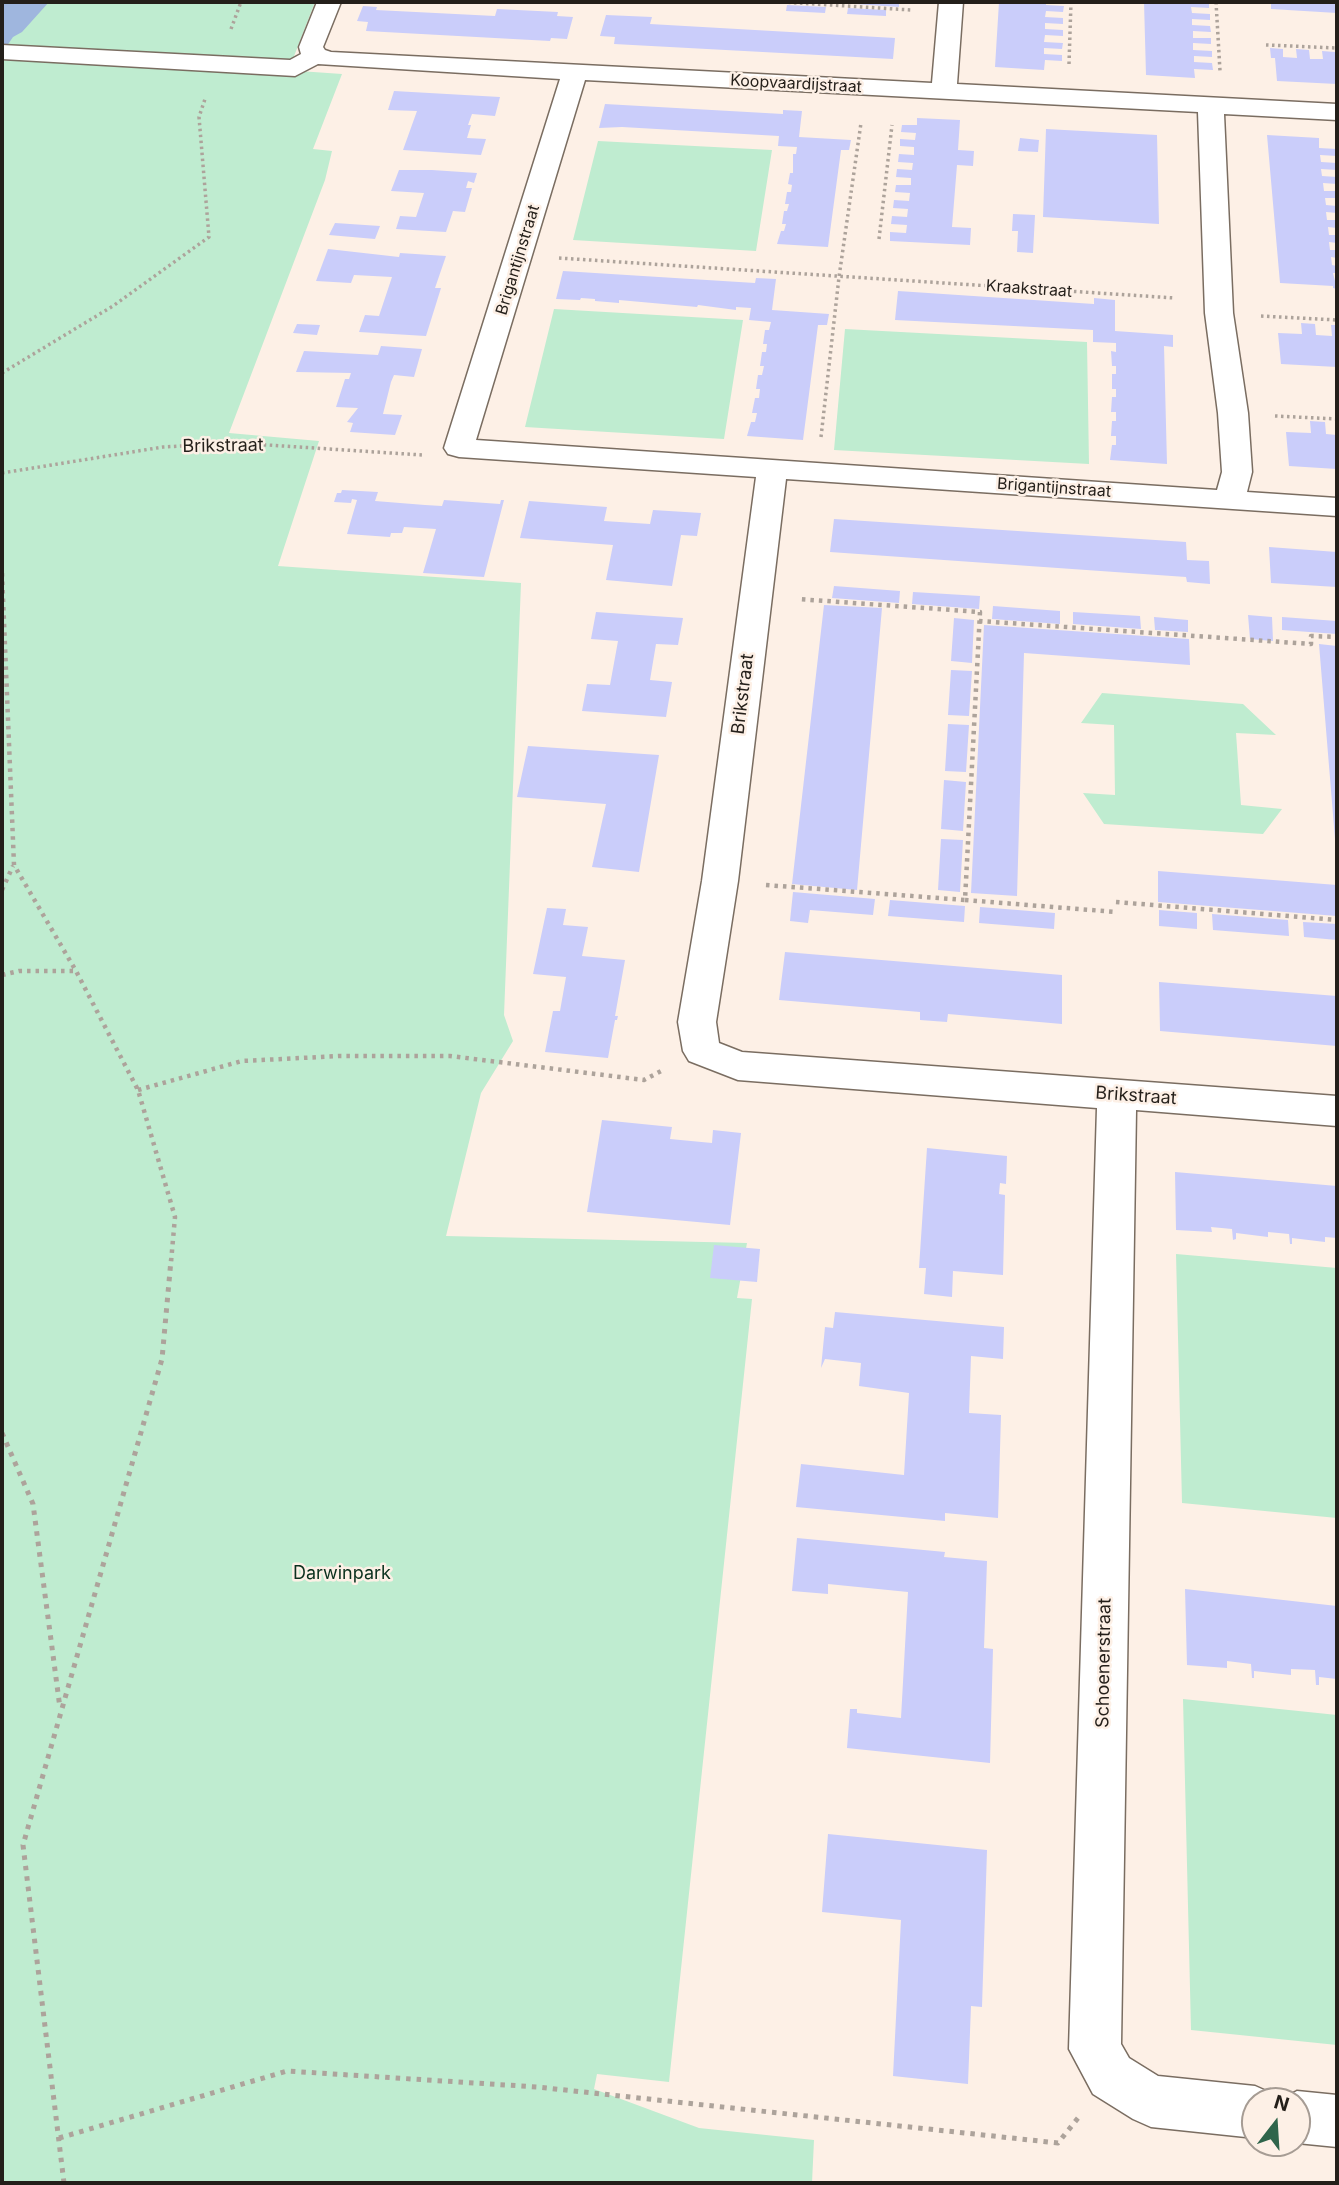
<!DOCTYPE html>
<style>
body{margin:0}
#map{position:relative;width:1339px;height:2185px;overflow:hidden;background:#fdf0e6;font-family:Inter,sans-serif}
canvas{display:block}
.frame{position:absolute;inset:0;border:4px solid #241f1a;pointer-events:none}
.north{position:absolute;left:1241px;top:2087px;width:70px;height:70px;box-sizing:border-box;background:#fdf0e6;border:2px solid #a69c94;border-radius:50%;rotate:17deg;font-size:19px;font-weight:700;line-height:28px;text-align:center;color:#241f1a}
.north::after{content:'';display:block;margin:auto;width:24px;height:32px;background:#2f654b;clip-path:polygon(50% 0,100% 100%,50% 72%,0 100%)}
</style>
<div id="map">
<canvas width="1339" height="2185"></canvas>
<div class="frame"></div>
<div class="north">N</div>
</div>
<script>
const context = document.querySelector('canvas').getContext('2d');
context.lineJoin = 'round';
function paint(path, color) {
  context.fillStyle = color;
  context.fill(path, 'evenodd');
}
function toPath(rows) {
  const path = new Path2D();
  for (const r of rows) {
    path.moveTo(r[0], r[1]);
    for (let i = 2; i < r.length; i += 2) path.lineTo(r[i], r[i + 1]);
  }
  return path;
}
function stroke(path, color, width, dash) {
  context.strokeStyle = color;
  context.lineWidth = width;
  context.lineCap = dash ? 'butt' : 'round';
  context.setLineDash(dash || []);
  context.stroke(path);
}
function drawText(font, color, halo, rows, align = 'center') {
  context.font = font + ' Inter,sans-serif';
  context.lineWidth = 5;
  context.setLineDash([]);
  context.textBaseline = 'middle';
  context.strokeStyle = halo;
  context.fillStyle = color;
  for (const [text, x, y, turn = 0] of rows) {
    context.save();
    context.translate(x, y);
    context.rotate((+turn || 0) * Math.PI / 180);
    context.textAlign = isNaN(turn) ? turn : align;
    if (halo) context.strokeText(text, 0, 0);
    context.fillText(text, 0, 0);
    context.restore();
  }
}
paint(toPath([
 [2,2,315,2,291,64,299,71,342,74,313,149,332,151,325,180,229,433,319,441,278,566,521,583,504,1015,513,1041,481,1093,446,1236,747,1243,737,1298,752,1299,669,2082,597,2074,594,2089,699,2128,814,2140,812,2183,2,2183],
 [598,141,772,150,756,251,573,240],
 [554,309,743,320,724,439,525,427],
 [845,329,1087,342,1089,464,834,450],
 [1102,693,1243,704,1276,735,1236,733,1241,805,1282,809,1263,834,1104,824,1083,793,1115,795,1114,725,1081,723],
 [1176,1254,1337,1268,1337,1518,1182,1503],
 [1183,1699,1337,1715,1337,2045,1191,2030]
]), '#bfecd0');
paint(toPath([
 [2,2,49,2,22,32,13,37,2,53]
]), '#9fb6de');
paint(toPath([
 [855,2,899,2,899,7,855,4],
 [999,2,1046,2,1046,5,1064,6,1063,12,1046,11,1045,17,1063,18,1063,24,1045,23,1045,29,1063,30,1063,36,1045,35,1044,42,1063,43,1062,49,1044,48,1044,54,1062,55,1062,61,1045,60,1044,70,995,67],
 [1144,2,1209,2,1209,8,1191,7,1192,13,1210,14,1210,20,1192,19,1192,25,1210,26,1211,32,1193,31,1193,38,1211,38,1211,44,1193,43,1193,50,1212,51,1212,57,1194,56,1194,62,1212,63,1213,70,1194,69,1195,78,1146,75],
 [1271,2,1337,2,1337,13,1271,9],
 [787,5,807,6,826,7,825,13,806,12,786,11],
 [363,6,377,7,376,10,495,16,497,9,558,12,557,16,573,17,567,39,551,38,550,41,366,31,368,22,357,21],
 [848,8,886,10,886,16,847,14],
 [606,15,652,17,650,24,895,38,893,59,614,44,615,37,600,36],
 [1270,48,1283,49,1283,57,1297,58,1296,49,1309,50,1310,59,1323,59,1322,51,1335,52,1337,84,1277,81,1275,58,1271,58],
 [394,91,500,97,495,116,472,114,468,125,471,125,467,138,486,139,481,155,403,150,417,111,388,110],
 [605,104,783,114,783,110,802,111,799,137,851,140,849,150,841,150,828,247,777,244,781,231,784,231,786,224,782,224,784,211,787,211,789,204,785,204,787,192,791,192,792,185,788,184,790,173,793,173,793,154,796,154,797,147,778,146,779,136,622,127,599,128],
 [917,118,960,120,958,150,974,151,973,166,957,165,952,227,971,228,970,245,890,241,890,232,906,233,907,225,891,224,892,216,907,217,908,209,893,208,894,200,909,201,910,193,895,192,896,185,911,185,911,178,896,177,897,169,912,170,913,163,898,162,899,154,914,155,914,147,900,146,900,139,915,140,916,133,901,132,902,125,917,125],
 [1046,129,1157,135,1159,224,1043,217],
 [1267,135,1319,138,1319,148,1337,149,1337,156,1320,155,1321,162,1337,163,1337,170,1321,169,1322,176,1337,177,1337,184,1323,183,1324,191,1337,191,1337,198,1325,198,1326,205,1337,206,1337,213,1326,212,1327,220,1337,220,1337,228,1328,227,1329,235,1337,235,1337,243,1329,242,1330,250,1337,250,1337,258,1331,257,1332,265,1337,266,1337,273,1333,273,1337,289,1333,288,1333,286,1280,283],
 [1020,138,1039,140,1038,152,1018,151],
 [399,170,432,170,477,173,474,183,468,181,466,188,472,188,465,212,453,211,446,232,396,229,400,216,416,217,424,193,391,191],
 [1013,214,1035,215,1033,253,1017,252,1018,231,1012,231],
 [335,223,380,226,375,239,329,235],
 [328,249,399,257,400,253,446,256,435,288,441,288,426,336,359,332,365,315,379,316,392,277,354,275,351,283,316,281],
 [563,271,755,283,756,278,776,279,772,310,829,314,827,325,818,325,803,440,747,436,751,422,755,422,757,413,752,413,755,398,759,398,760,389,756,389,758,375,762,375,764,366,760,366,762,352,766,352,767,344,763,344,765,330,769,330,771,322,749,320,751,308,736,307,736,310,698,305,697,307,619,300,619,303,595,301,595,299,581,298,580,300,556,299],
 [898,291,1094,304,1094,298,1115,300,1115,331,1173,335,1173,347,1164,346,1167,464,1110,460,1112,445,1116,445,1116,436,1111,436,1112,421,1116,421,1116,412,1111,412,1112,397,1116,397,1116,389,1112,389,1112,374,1116,374,1116,366,1112,366,1111,351,1116,352,1116,343,1093,342,1093,330,895,320],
 [1301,323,1315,324,1316,335,1332,336,1331,325,1337,325,1337,367,1281,364,1278,333,1302,334],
 [297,324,320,325,317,335,293,333],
 [381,346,422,349,414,377,394,375,391,382,383,414,402,415,395,435,350,432,353,423,347,422,358,408,336,407,345,379,349,379,351,373,296,372,304,351,378,355],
 [1310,421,1325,422,1326,434,1337,435,1337,469,1289,466,1286,432,1311,433],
 [342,490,378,492,375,501,425,505,442,506,444,500,500,504,501,500,504,500,484,577,423,573,436,529,404,527,402,533,391,533,390,537,347,534,357,500,352,499,351,503,334,502,337,493,341,493],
 [529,501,607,507,604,521,650,524,653,510,701,513,697,536,681,535,672,586,606,580,613,545,520,538],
 [834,519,1186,542,1187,560,1209,561,1210,584,1187,582,1186,577,830,552],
 [1269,547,1337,552,1337,587,1271,583],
 [834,586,900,591,899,603,832,598],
 [913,592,980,596,979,609,912,604],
 [824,605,882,608,857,890,792,884],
 [993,606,1060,611,1060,624,992,619],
 [596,612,683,618,678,645,656,644,650,680,672,682,666,717,582,711,587,684,610,685,618,641,591,639],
 [1073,612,1140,616,1141,629,1073,624],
 [1248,615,1272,617,1273,641,1250,639],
 [1154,617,1188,620,1188,632,1155,630],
 [1282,617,1337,621,1337,634,1282,630],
 [954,618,974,620,972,663,951,661],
 [984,625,1189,639,1190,665,1024,653,1017,896,971,893],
 [1319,644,1337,646,1337,839,1335,839],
 [951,670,972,671,969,716,948,715],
 [948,724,969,725,966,772,945,771],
 [528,746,659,755,639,872,592,867,606,804,517,797],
 [944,780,966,782,963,831,941,829],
 [941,839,963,840,960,892,938,890],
 [1158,871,1337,885,1337,916,1158,902],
 [793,892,875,899,873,915,810,910,808,923,790,921],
 [890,900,965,906,964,922,888,916],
 [980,907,1055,913,1054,929,979,923],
 [547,908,566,909,563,925,588,927,582,956,625,960,615,1016,618,1016,617,1020,615,1020,608,1058,545,1052,553,1011,560,1011,566,977,533,974],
 [1159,910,1197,913,1197,929,1159,926],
 [1212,914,1288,920,1289,936,1213,930],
 [1303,922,1337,924,1337,940,1304,937],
 [785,952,1062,975,1062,1024,948,1014,947,1022,920,1020,920,1012,779,1000],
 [1159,982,1337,996,1337,1046,1160,1031],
 [602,1120,672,1127,670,1139,712,1143,713,1130,741,1133,730,1225,587,1212],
 [927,1148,1007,1156,1006,1184,1000,1183,999,1194,1005,1195,1003,1275,953,1271,952,1297,924,1294,926,1268,919,1268],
 [1175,1172,1337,1186,1337,1238,1325,1237,1325,1242,1292,1238,1292,1244,1290,1244,1289,1234,1268,1232,1268,1237,1236,1233,1236,1239,1233,1240,1232,1229,1211,1227,1212,1232,1176,1230],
 [714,1245,760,1249,757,1282,710,1278],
 [835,1312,1004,1327,1003,1359,971,1356,969,1413,1001,1415,998,1518,945,1513,945,1521,796,1507,801,1464,904,1475,909,1393,859,1386,861,1363,825,1359,821,1368,825,1327,833,1328],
 [797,1538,945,1552,944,1557,987,1561,984,1648,993,1649,990,1763,847,1748,850,1709,857,1709,857,1713,901,1718,908,1592,828,1584,828,1594,792,1591],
 [1185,1589,1337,1606,1337,1679,1319,1677,1319,1685,1316,1685,1315,1670,1291,1669,1291,1675,1254,1671,1254,1678,1252,1678,1251,1664,1227,1661,1227,1668,1187,1665],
 [828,1834,987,1850,982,2007,971,2006,968,2084,893,2076,901,1920,822,1912]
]), '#cacdfa');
const street = toPath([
 [317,2,341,2,323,47,325,50,331,52,932,83,939,2,963,2,957,84,1337,104,1337,120,1224,114,1233,313,1248,413,1252,472,1247,492,1337,498,1337,516,786,479,738,881,716,1022,719,1043,742,1052,1337,1096,1337,1126,1136,1110,1121,2044,1129,2058,1158,2076,1255,2086,1273,2094,1276,2101,1255,2101,1255,2138,1151,2127,1133,2119,1093,2094,1069,2049,1097,1108,738,1080,689,1061,683,1051,678,1022,702,881,756,477,459,457,448,454,444,448,560,79,318,64,295,76,2,59,2,45,290,60,301,54,299,47,317,2],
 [585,80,1198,112,1205,313,1218,413,1222,472,1217,490,476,440,585,80],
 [1297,2091,1337,2095,1337,2147,1297,2143,1297,2101,1278,2101,1297,2091]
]);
stroke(street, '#7a6d61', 3);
stroke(toPath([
 [782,2,911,10],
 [1216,2,1220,71],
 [231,29,241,2],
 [1266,45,1337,48],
 [1069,64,1071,2],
 [879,239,892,125],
 [559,258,1175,298],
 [1261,316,1337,320],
 [2,373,113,306,209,237,199,117,205,99],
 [1275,416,1337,419],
 [821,437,839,277,861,123],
 [2,473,163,447,237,443,422,455]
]), '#ada39b', 3.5, [2.5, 3.5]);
stroke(toPath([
 [2,573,14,865,76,971,138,1090,175,1217,171,1262],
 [979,621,1311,644,1311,636,1337,637],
 [766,885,965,900,980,612,798,599],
 [2,890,13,866],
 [965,900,1116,912],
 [1116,902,1337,920],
 [2,975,19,971,75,971],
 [138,1090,242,1061,340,1056,450,1056,644,1080,663,1070]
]), '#ada39b', 4.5, [3.5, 5]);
stroke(toPath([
 [2,1433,33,1504,60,1708],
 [59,2138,287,2071,537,2087,1058,2143,1078,2118],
 [64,2183,23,1845,162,1359,171,1260]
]), '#ada39b', 5, [4.5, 6]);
paint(street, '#fff');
drawText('16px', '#241f1a', '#fdf0e6', [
 ["Koopvaardijstraat",796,84,3],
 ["Brigantijnstraat",518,260,-73],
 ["Kraakstraat",1029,289,4],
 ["Brigantijnstraat",1054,488,4]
]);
drawText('18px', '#241f1a', '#fdf0e6', [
 ["Brikstraat",223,446,-1],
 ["Brikstraat",743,694,-83],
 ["Brikstraat",1136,1096,4],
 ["Schoenerstraat",1104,1663,-89]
]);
drawText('18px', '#0b311e', '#fdf0e6', [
 ["Darwinpark",342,1574]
]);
</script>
